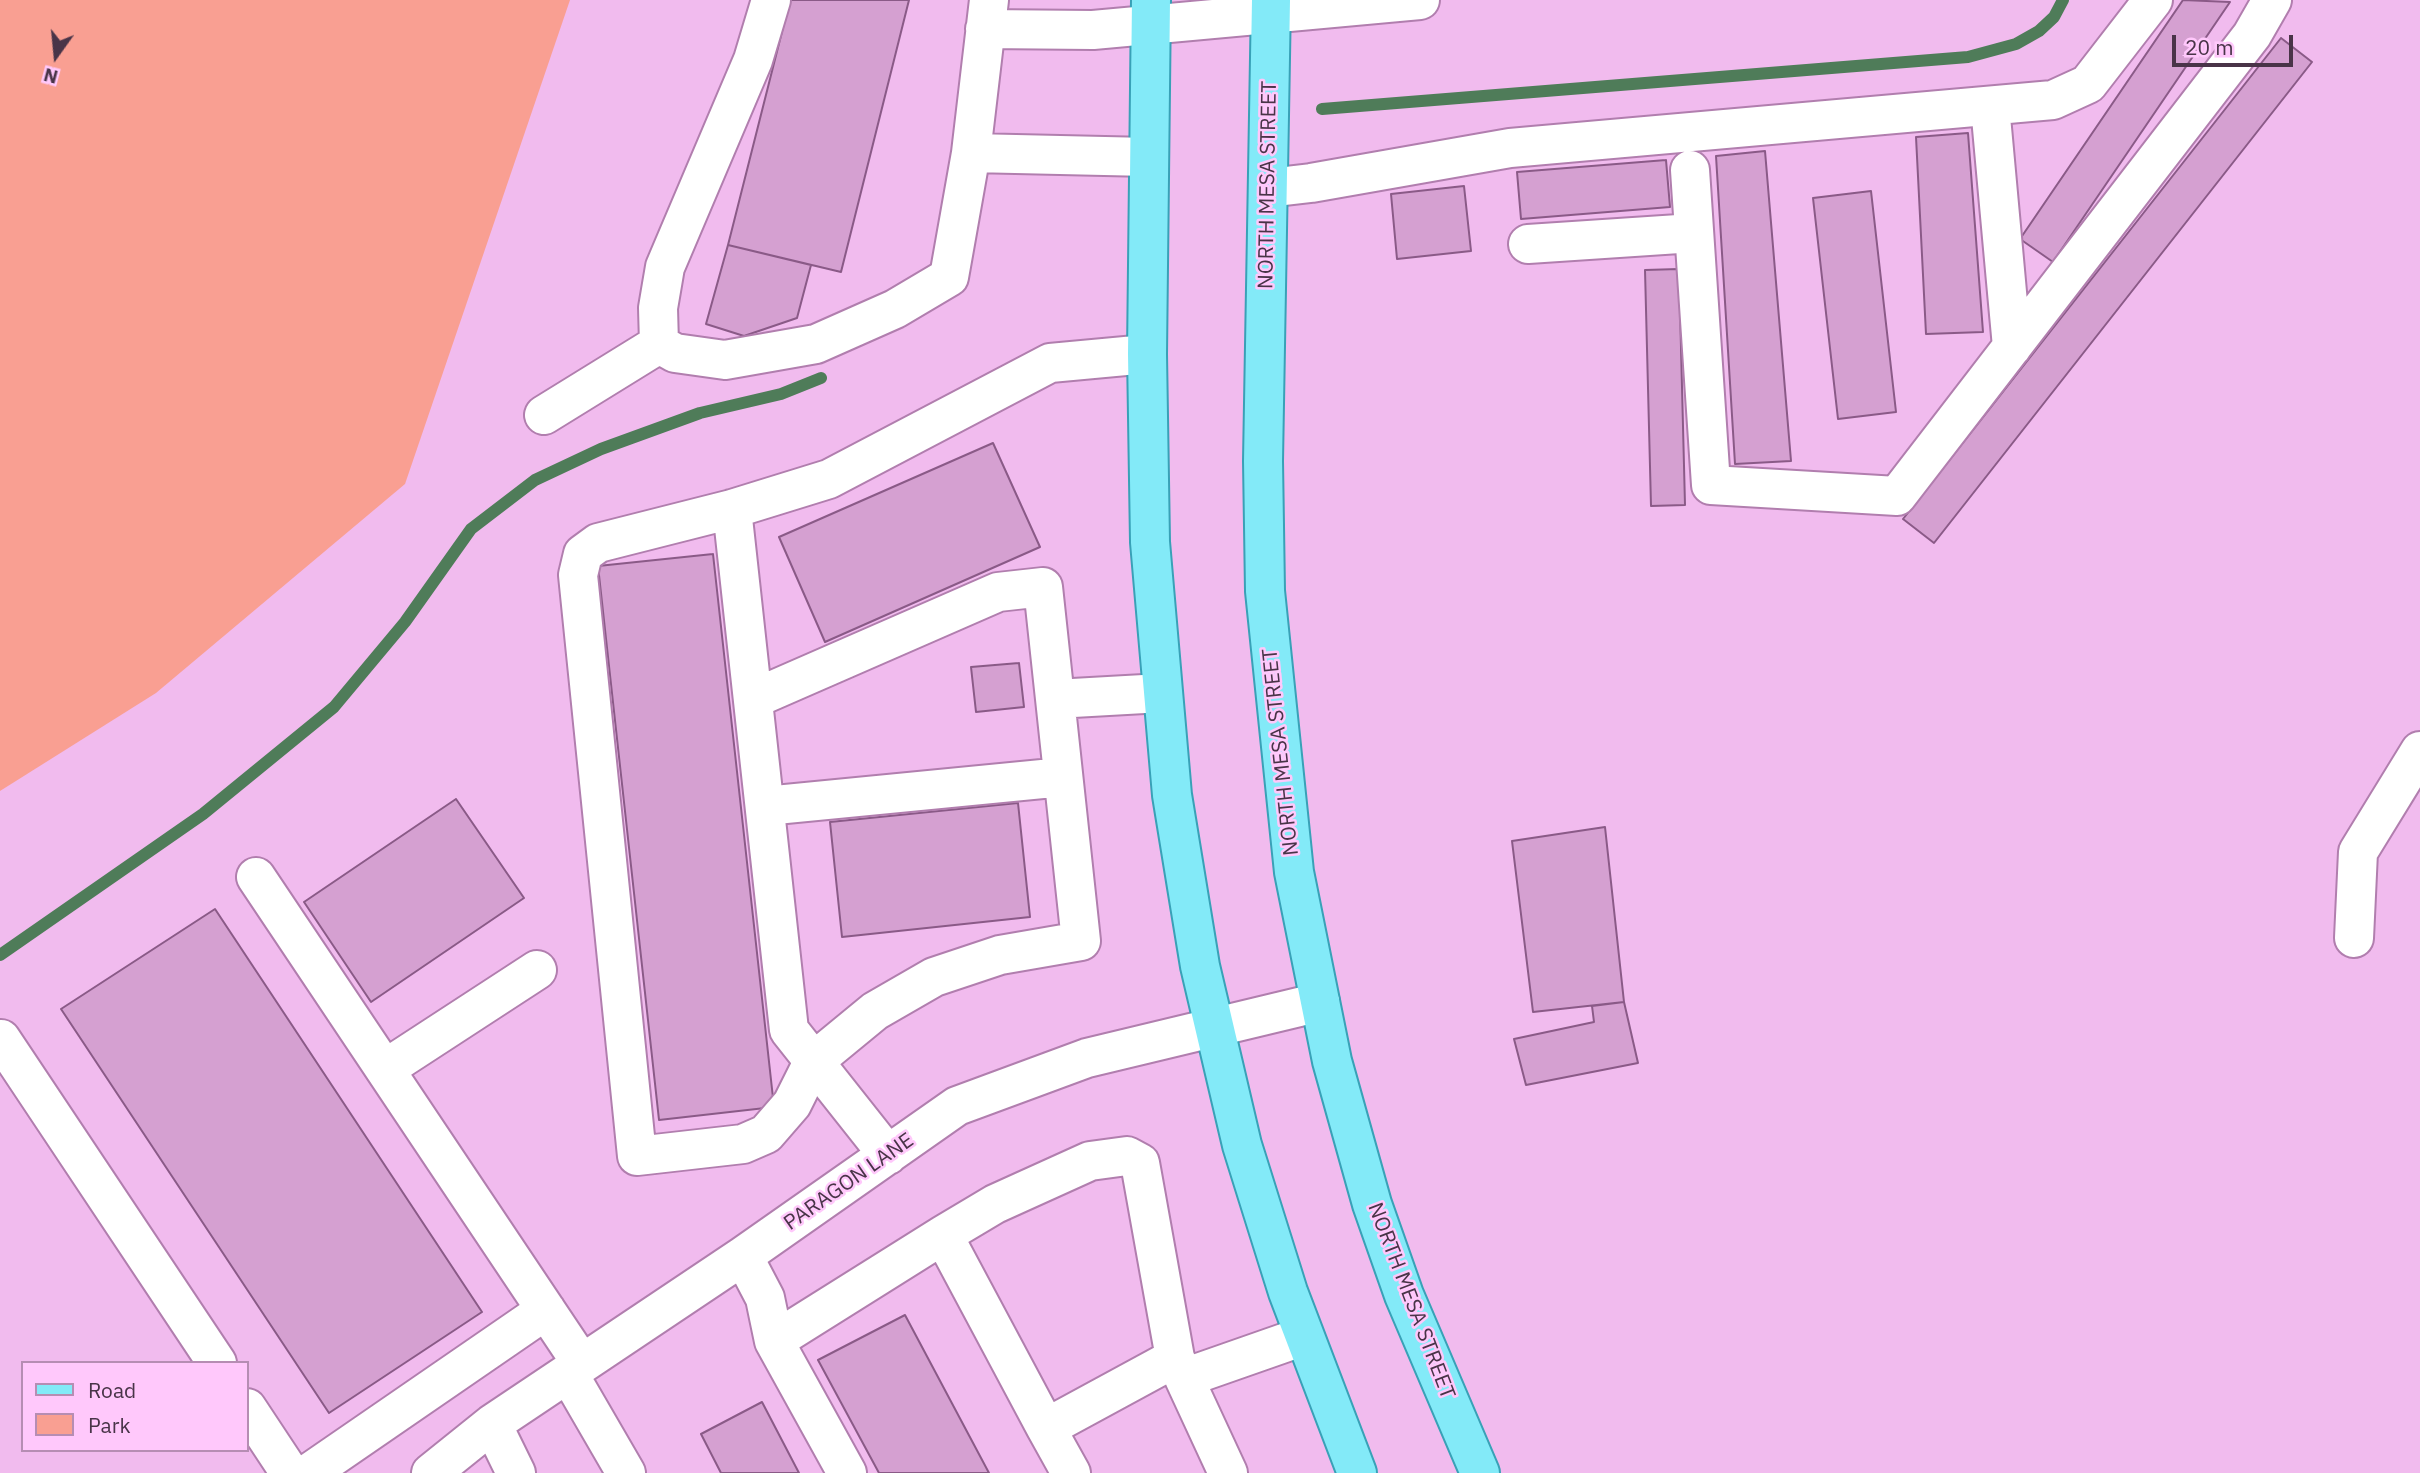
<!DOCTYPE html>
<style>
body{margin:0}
#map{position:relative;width:2420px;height:1473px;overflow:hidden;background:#f1bbee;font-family:"IBM Plex Sans",sans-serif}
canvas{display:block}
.legend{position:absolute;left:21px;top:1361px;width:228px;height:91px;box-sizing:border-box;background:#ffc8fb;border:2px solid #b68db3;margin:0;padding:9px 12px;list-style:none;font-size:21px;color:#493448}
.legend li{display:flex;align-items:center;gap:14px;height:35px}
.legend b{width:35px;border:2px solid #b68db3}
.north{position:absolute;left:21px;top:21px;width:70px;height:70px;-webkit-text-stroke:5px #ffc8fb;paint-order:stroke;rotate:195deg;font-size:19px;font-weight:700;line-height:28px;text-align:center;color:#493448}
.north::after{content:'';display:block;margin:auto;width:24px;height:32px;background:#493448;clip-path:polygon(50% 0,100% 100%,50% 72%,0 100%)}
.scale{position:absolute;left:2172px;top:35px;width:121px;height:32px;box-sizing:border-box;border:4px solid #493448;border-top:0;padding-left:9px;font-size:21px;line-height:24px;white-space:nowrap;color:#493448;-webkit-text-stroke:5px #ffc8fb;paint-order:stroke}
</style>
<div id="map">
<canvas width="2420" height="1473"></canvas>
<ul class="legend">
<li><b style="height:9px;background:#83eaf8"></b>Road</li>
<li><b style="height:19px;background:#f99f92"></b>Park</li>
</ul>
<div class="north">N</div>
<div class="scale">20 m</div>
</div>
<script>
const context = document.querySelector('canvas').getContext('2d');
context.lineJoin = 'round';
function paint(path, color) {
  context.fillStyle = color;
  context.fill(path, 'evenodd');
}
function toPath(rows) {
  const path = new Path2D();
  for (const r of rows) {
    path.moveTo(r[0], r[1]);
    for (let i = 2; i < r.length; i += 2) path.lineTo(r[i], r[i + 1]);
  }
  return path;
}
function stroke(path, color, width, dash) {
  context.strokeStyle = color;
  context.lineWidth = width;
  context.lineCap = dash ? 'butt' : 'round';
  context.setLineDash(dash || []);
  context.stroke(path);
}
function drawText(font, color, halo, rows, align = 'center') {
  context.font = font + ' "IBM Plex Sans",sans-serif';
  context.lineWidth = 5;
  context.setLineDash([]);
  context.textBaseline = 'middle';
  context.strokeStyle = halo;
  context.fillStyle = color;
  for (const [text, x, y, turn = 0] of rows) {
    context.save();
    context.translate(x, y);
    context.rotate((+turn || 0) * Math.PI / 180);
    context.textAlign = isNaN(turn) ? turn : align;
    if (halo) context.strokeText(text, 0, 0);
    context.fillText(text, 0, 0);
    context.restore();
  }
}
paint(toPath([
 [0,0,570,0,405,484,156,693,0,791]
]), '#f99f92');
stroke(toPath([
 [1322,109,1968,57,2016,44,2039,31,2054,17,2063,0],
 [0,955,203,814,334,707,405,622,471,529,535,480,601,449,700,413,781,394,821,378]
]), '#4f7c59', 12);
const building = toPath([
 [790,0,909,0,841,272,728,245,790,0],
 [2183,0,2230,2,2053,262,2020,239,2183,0],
 [2281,38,2312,62,1934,543,1903,519,2281,38],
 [1968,133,1983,332,1926,334,1916,137,1968,133],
 [1765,151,1791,461,1735,464,1716,156,1765,151],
 [1666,160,1670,207,1521,219,1517,172,1666,160],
 [1464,186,1471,251,1397,259,1391,194,1464,186],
 [1871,191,1896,412,1838,419,1813,198,1871,191],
 [728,245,811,265,797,318,744,336,706,324,728,245],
 [1679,269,1685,505,1651,506,1645,270,1679,269],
 [993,443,1040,547,825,642,779,537,993,443],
 [713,554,774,1107,659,1120,598,566,713,554],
 [1019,663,1024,707,976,712,971,667,1019,663],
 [456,799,524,898,371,1002,304,902,456,799],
 [1018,803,1030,917,842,937,830,822,1018,803],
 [1605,827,1624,1002,1533,1012,1512,841,1605,827],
 [215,909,482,1312,329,1413,61,1009,215,909],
 [1624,1002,1638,1063,1526,1085,1514,1039,1594,1022,1592,1006,1624,1002],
 [905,1315,989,1473,879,1473,818,1360,905,1315],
 [762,1402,799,1473,721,1473,701,1434,762,1402]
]);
paint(building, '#d5a0d1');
stroke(building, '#8a5a87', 2);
const minor = toPath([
 [771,0,753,60,665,267,658,308,659,344,675,353,725,360,816,344,895,309,949,277,971,153],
 [989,0,971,153,1149,157],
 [985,29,1093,30,1420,0],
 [1990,106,2012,347],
 [1690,170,1711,485,1897,496,2252,35,2272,0],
 [1268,188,1311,183,1510,148,2053,100,2088,84,2153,0],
 [1528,244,1694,233],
 [544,415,659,344],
 [732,509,789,1030,888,1155],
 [753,699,998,592,1043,587,1081,941,1000,955,934,977,875,1011,813,1062,792,1104,766,1134,743,1144,637,1156,578,575,583,554,598,543,732,509,829,479,1050,363,1147,354],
 [1055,699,1162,693],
 [765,806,1063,777],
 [256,877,582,1364],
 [2354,938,2358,852,2420,751],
 [1,1039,217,1363],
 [385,1069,537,970],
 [743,1256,765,1298,774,1341,847,1473],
 [774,1341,943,1235],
 [568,1373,626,1473],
 [1184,1378,1228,1473],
 [247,1408,290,1473],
 [492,1424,516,1473],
 [1046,1428,943,1235,995,1204,1090,1161,1127,1156,1140,1163,1175,1358],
 [309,1473,546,1310],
 [431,1473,492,1424,743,1256,957,1106,1087,1058,1320,1002],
 [1071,1473,1046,1428,1175,1358,1184,1378,1304,1336]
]);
const major = toPath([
 [1151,0,1147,354,1150,542,1172,795,1200,966,1242,1145,1288,1292,1357,1473],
 [1271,0,1263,461,1265,591,1294,872,1332,1061,1372,1204,1404,1295,1480,1473]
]);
stroke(minor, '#b17eae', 42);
stroke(major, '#39a1b7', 42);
stroke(minor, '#fff', 38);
stroke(major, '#83eaf8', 38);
drawText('21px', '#493448', '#ffc8fb', [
 ["NORTH MESA STREET",1268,185,-89],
 ["NORTH MESA STREET",1281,752,-96],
 ["PARAGON LANE",849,1182,-35],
 ["NORTH MESA STREET",1411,1301,69]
]);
</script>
